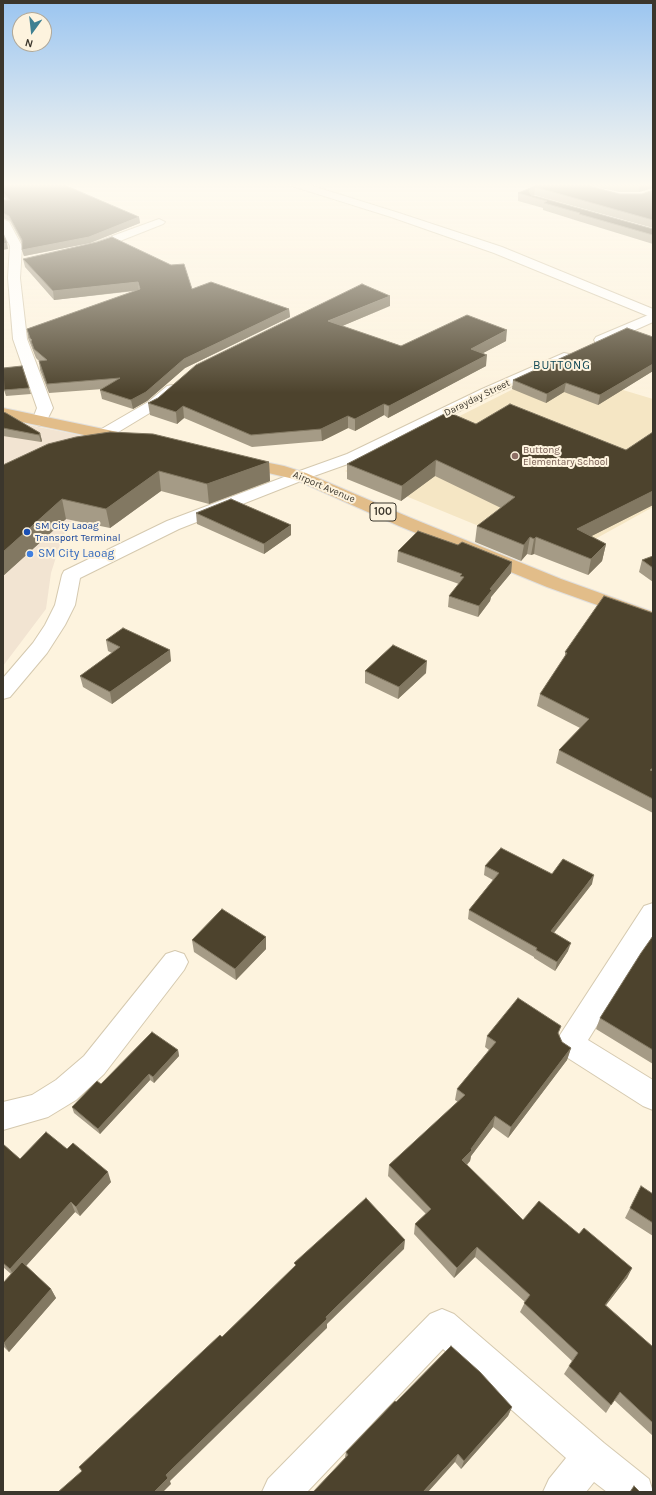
<!DOCTYPE html>
<style>
body{margin:0}
#map{position:relative;width:656px;height:1495px;overflow:hidden;background:#fdf3de;font-family:Karla,sans-serif}
canvas{display:block}
.frame{position:absolute;inset:0;border:4px solid #3b362c;pointer-events:none}
.north{position:absolute;left:12px;top:12px;width:40px;height:40px;box-sizing:border-box;background:#fdf3de;border:1px solid #afa797;border-radius:50%;rotate:195deg;font-size:11px;font-weight:700;line-height:16px;text-align:center;color:#3b362c}
.north::after{content:'';display:block;margin:auto;width:14px;height:18px;background:#3e8092;clip-path:polygon(50% 0,100% 100%,50% 72%,0 100%)}
</style>
<div id="map">
<canvas width="656" height="1495"></canvas>
<div class="frame"></div>
<div class="north">N</div>
</div>
<script>
const context = document.querySelector('canvas').getContext('2d');
context.lineJoin = 'round';
function paint(path, color) {
  context.fillStyle = color;
  context.fill(path, 'evenodd');
}
function toPath(rows) {
  const path = new Path2D();
  for (const r of rows) {
    path.moveTo(r[0], r[1]);
    for (let i = 2; i < r.length; i += 2) path.lineTo(r[i], r[i + 1]);
  }
  return path;
}
function stroke(path, color, width, dash) {
  context.strokeStyle = color;
  context.lineWidth = width;
  context.lineCap = dash ? 'butt' : 'round';
  context.setLineDash(dash || []);
  context.stroke(path);
}
function drawText(font, color, halo, rows, align = 'center') {
  context.font = font + ' Karla,sans-serif';
  context.lineWidth = 4;
  context.setLineDash([]);
  context.textBaseline = 'middle';
  context.strokeStyle = halo;
  context.fillStyle = color;
  for (const [text, x, y, turn = 0] of rows) {
    context.save();
    context.translate(x, y);
    context.rotate((+turn || 0) * Math.PI / 180);
    context.textAlign = isNaN(turn) ? turn : align;
    if (halo) context.strokeText(text, 0, 0);
    context.fillText(text, 0, 0);
    context.restore();
  }
}
paint(toPath([
 [3,420,150,449,63,535,51,573,46,609,3,666]
]), '#f2e4d2');
paint(toPath([
 [553,369,653,399,653,507,559,559,345,471,410,441]
]), '#f5e6c4');
const minor = toPath([
 [291,184,306,184,399,213,502,247,653,309,653,318,494,253,391,217,292,186,291,184],
 [3,219,9,222,22,246,20,278,27,339,53,408,45,424,40,426,35,424,32,421,37,408,13,339,8,278,10,246,3,233,3,219],
 [159,219,165,222,163,224,120,241,89,252,85,250,83,248,85,246,159,219],
 [172,385,177,386,179,389,158,408,110,437,104,439,98,437,96,434,98,431,148,402,167,386,172,385],
 [300,471,306,473,308,476,306,479,179,529,80,578,75,605,65,625,47,653,10,697,3,699,3,678,33,643,45,625,55,605,62,575,64,571,167,521,300,471],
 [653,903,653,935,588,1040,653,1080,653,1110,643,1106,560,1053,556,1044,560,1035,644,906,653,903],
 [175,951,184,954,188,962,184,970,104,1074,76,1100,48,1117,3,1130,3,1102,32,1095,56,1080,84,1056,166,954,175,951],
 [442,1309,454,1314,604,1443,649,1479,653,1492,607,1492,594,1482,586,1492,543,1492,549,1479,566,1458,443,1349,307,1492,262,1492,268,1479,430,1314,442,1309]
]);
const tertiary = toPath([
 [653,313,653,322,606,343,596,343,594,340,596,337,653,313],
 [564,353,569,354,571,357,569,360,492,395,359,460,300,481,294,479,292,476,294,473,347,454,482,389,564,353]
]);
const primary = toPath([
 [3,408,132,435,138,437,140,440,138,443,132,445,3,418,3,408],
 [240,457,284,466,306,473,411,518,561,579,653,612,653,625,547,587,399,526,294,479,234,465,232,462,234,459,240,457]
]);
stroke(minor, '#d5c9af', 2);
stroke(tertiary, '#d5c9af', 2);
stroke(primary, '#e0dfdd', 2);
paint(minor, '#fff');
paint(tertiary, '#fff');
paint(primary, '#e2bd89');
paint(toPath([
 [3,184,139,217,140,223,90,243,24,256,22,250,22,243,10,221,3,218,3,200,7,200,3,196],
 [540,184,653,184,653,188,639,192,619,192,588,185,587,186,620,194,642,194,653,190,653,228,534,195,531,195,653,229,653,244,578,221,543,210,543,208,518,201,518,193],
 [23,259,192,289,289,309,290,317,185,368,147,401,133,409,102,399,100,390,103,389,49,393,40,370,39,361,36,358,28,338,27,329,135,291,54,300,25,267],
 [390,306,342,326,401,346,506,341,483,353,486,366,388,418,384,415,355,431,348,428,322,441,252,447,184,418,177,424,150,415,148,403],
 [653,337,653,371,598,405,564,392,546,403,512,389,513,380],
 [29,388,31,394,6,396,4,390],
 [3,412,40,433,42,441,41,442,3,436],
 [476,424,626,450,653,432,653,505,591,536,606,544,602,561,588,575,534,554,531,555,527,554,521,561,475,542,477,526,501,508,435,476,401,501,347,479,347,464],
 [269,462,270,481,209,504,161,491,110,528,66,519,3,576,3,465],
 [196,513,291,535,264,554,197,524],
 [458,545,512,562,511,573,491,597,490,601,478,617,448,607,449,596,459,584,397,562,398,551],
 [653,556,653,582,639,572,642,560],
 [653,613,653,813,556,763,559,750,580,728,537,706,540,694,565,657,565,652],
 [106,640,171,661,112,704,83,687,80,676,112,653,108,651],
 [365,671,426,673,398,699,365,683],
 [485,866,552,874,592,884,554,933,568,951,555,971,534,958,534,957,468,919,469,910,493,880,484,875],
 [653,936,653,1064,596,1029,600,1018],
 [192,940,266,949,236,980,194,952],
 [558,1034,562,1042,571,1048,567,1060,508,1138,493,1127,471,1156,470,1161,467,1165,523,1220,579,1234,632,1268,627,1278,606,1305,653,1347,653,1436,614,1400,606,1413,564,1374,569,1366,572,1361,520,1312,525,1302,475,1257,454,1278,414,1234,415,1224,426,1214,388,1176,389,1165,458,1102,455,1100,457,1089,489,1050,485,1047,487,1036],
 [178,1050,179,1056,154,1083,150,1080,100,1134,74,1113,72,1107,101,1084],
 [3,1144,20,1159,67,1149,111,1182,80,1216,75,1212,26,1266,51,1289,56,1298,9,1352,3,1346,3,1283,11,1274,3,1267],
 [653,1194,653,1236,625,1218,630,1208],
 [396,1402,512,1407,508,1416,461,1469,455,1462,345,1457,346,1452]
]), '#a59b86');
paint(toPath([
 [644,184,653,184,653,188,639,192,640,185],
 [535,187,534,195,530,196,529,191,531,188],
 [139,217,140,223,90,243,24,256,22,250],
 [7,243,8,249,3,250,3,244],
 [138,282,139,290,54,300,53,291],
 [390,296,390,306,328,332,328,321],
 [289,309,290,317,185,368,147,401,133,409,131,400,184,359],
 [507,330,506,341,470,360,471,349],
 [487,355,486,366,388,418,389,406],
 [653,364,653,371,598,405,600,395],
 [566,383,564,392,546,403,547,394],
 [384,404,384,415,355,431,355,419],
 [183,406,184,418,177,424,176,412],
 [348,416,348,428,322,441,321,429],
 [40,433,42,441,41,442,39,435],
 [436,460,435,476,401,501,402,486],
 [269,462,270,481,209,504,207,484],
 [159,471,161,491,110,528,106,509],
 [653,491,653,505,574,545,577,529],
 [62,499,66,519,3,576,3,552],
 [291,525,291,535,264,554,264,544],
 [530,537,527,554,521,561,524,545],
 [536,537,534,554,531,555,534,539],
 [606,544,602,561,588,575,591,559],
 [512,562,511,573,491,597,490,601,478,617,479,606,490,589],
 [170,650,171,661,112,704,110,692],
 [427,661,426,673,398,699,399,687],
 [594,875,592,884,548,940,551,931],
 [266,937,266,949,236,980,235,969],
 [571,943,568,951,555,971,557,962],
 [571,1048,567,1060,508,1138,511,1127],
 [178,1050,179,1056,154,1083,153,1077],
 [149,1074,150,1080,100,1134,98,1129],
 [495,1116,493,1127,471,1156,470,1161,460,1171,462,1160],
 [108,1172,111,1182,80,1216,76,1207],
 [71,1202,75,1212,15,1278,10,1269],
 [405,1240,404,1249,327,1324,327,1328,170,1481,171,1484,163,1492,154,1492,166,1475,326,1317],
 [477,1247,475,1257,454,1278,457,1268],
 [632,1268,627,1278,600,1313,605,1305],
 [51,1289,56,1298,9,1352,4,1343],
 [512,1407,508,1416,461,1469,464,1461],
 [458,1454,455,1462,428,1492,423,1492]
]), '#827862');
const building = toPath([
 [3,184,62,184,139,217,89,237,22,250,22,240,9,216,3,213,3,200,10,200,3,192,3,184],
 [540,184,584,184,585,185,620,194,642,194,653,190,653,220,535,187,531,188,529,191,531,195,653,229,653,235,579,214,580,213,544,203,547,201,518,193,540,184],
 [616,184,644,184,640,185,621,185,616,184],
 [3,233,7,243,3,244,3,233],
 [112,237,171,265,184,264,192,289,211,282,289,309,184,359,146,392,131,400,100,390,120,378,47,384,39,361,47,360,34,349,31,341,32,340,30,338,27,329,140,289,138,282,53,291,23,259,97,242,112,237],
 [362,284,390,296,328,321,401,346,467,315,507,330,471,349,487,355,389,406,384,404,355,419,348,416,321,429,251,435,183,406,176,412,148,403,158,398,196,365,362,284],
 [627,328,653,337,653,364,600,395,566,383,547,394,513,380,627,328],
 [22,366,29,388,4,390,3,368,22,366],
 [510,404,626,450,653,432,653,491,577,529,606,544,591,559,536,537,534,539,530,537,524,545,477,526,515,497,436,460,402,486,347,464,448,412,476,424,510,404],
 [3,412,6,413,40,433,39,435,3,428,3,412],
 [110,432,153,434,269,462,207,484,159,471,106,509,62,499,3,552,3,465,48,444,76,437,110,432],
 [231,499,291,525,264,544,196,513,231,499],
 [418,531,458,545,462,542,512,562,490,589,492,590,479,606,449,596,464,577,460,576,462,574,398,551,418,531],
 [653,556,653,568,642,560,653,556],
 [604,596,653,613,653,768,650,770,653,771,653,799,559,750,589,719,540,694,567,653,565,652,604,596],
 [123,628,170,650,110,692,80,676,120,647,106,640,123,628],
 [393,645,427,661,399,687,365,671,393,645],
 [501,848,552,874,563,859,594,875,551,931,571,943,557,962,536,950,537,948,469,910,499,873,485,866,501,848],
 [222,909,266,937,235,969,192,940,222,909],
 [653,936,653,1050,600,1018,641,953,653,936],
 [518,998,561,1026,558,1033,562,1042,571,1048,511,1127,495,1116,471,1149,472,1150,462,1160,523,1220,539,1201,579,1234,584,1228,632,1268,605,1305,653,1347,653,1423,620,1392,611,1405,569,1366,578,1353,524,1303,530,1295,477,1247,457,1268,415,1224,431,1209,389,1165,465,1095,457,1089,496,1042,487,1036,518,998],
 [152,1032,178,1050,153,1077,149,1074,98,1129,72,1107,97,1081,101,1084,152,1032],
 [46,1132,67,1149,73,1143,108,1172,76,1207,71,1202,10,1269,3,1263,3,1144,20,1159,46,1132],
 [641,1186,653,1194,653,1223,630,1208,641,1186],
 [366,1198,405,1240,326,1317,327,1319,166,1475,168,1478,154,1492,58,1492,82,1471,79,1467,220,1335,222,1337,296,1265,294,1263,366,1198],
 [22,1262,51,1289,4,1343,3,1343,3,1283,22,1262],
 [451,1346,480,1372,512,1407,464,1461,458,1454,423,1492,313,1492,348,1455,346,1452,395,1401,396,1402,451,1346],
 [634,1486,640,1492,630,1492,634,1486]
]);
paint(building, '#4d432d');
stroke(building, '#827862', 1);
const sky = context.createLinearGradient(0, 0, 0, 393);
sky.addColorStop(0, '#9bc5f0');
sky.addColorStop(0.47, '#fefaf0');
sky.addColorStop(1, '#fefaf000');
context.fillStyle = sky;
context.fillRect(0, 0, 656, 393);
for (const [x, y, r, color] of [
 [515,456,4,"#8d6e63"],
 [27,532,4,"#1a4fb4"],
 [30,554,4,"#3f7fe0"]
]) {
  const dot = new Path2D();
  dot.arc(x, y, r, 0, 2 * Math.PI);
  context.fillStyle = color;
  context.fill(dot);
  stroke(dot, '#fdf3de', 1.5);
}
drawText('10px', '#3b362c', '#fdf3de', [
 ["Darayday Street",477,398,-26],
 ["Airport Avenue",324,487,23]
]);
drawText('10px', '#785e54', '#fdf3de', [
 ["Buttong",523,450],
 ["Elementary School",523,462]
], 'left');
drawText('10px', '#164399', '#fdf3de', [
 ["SM City Laoag",35,526],
 ["Transport Terminal",35,538]
], 'left');
for (const [x, y, w] of [
 [383,512,26]
]) {
  const box = new Path2D();
  box.roundRect(x - w / 2, y - 9, w, 18, 3);
  context.fillStyle = '#fdf3de';
  context.fill(box);
  stroke(box, '#3b362c', 1);
}
drawText('bold 11px', '#3b362c', null, [
 ["100",383,512]
]);
context.letterSpacing = '1px';
drawText('12px', '#0e4755', '#fdf3de', [
 ["BUTTONG",562,366]
]);
context.letterSpacing = '0px';
drawText('12px', '#366cbe', '#fdf3de', [
 ["SM City Laoag",38,554]
], 'left');
</script>
